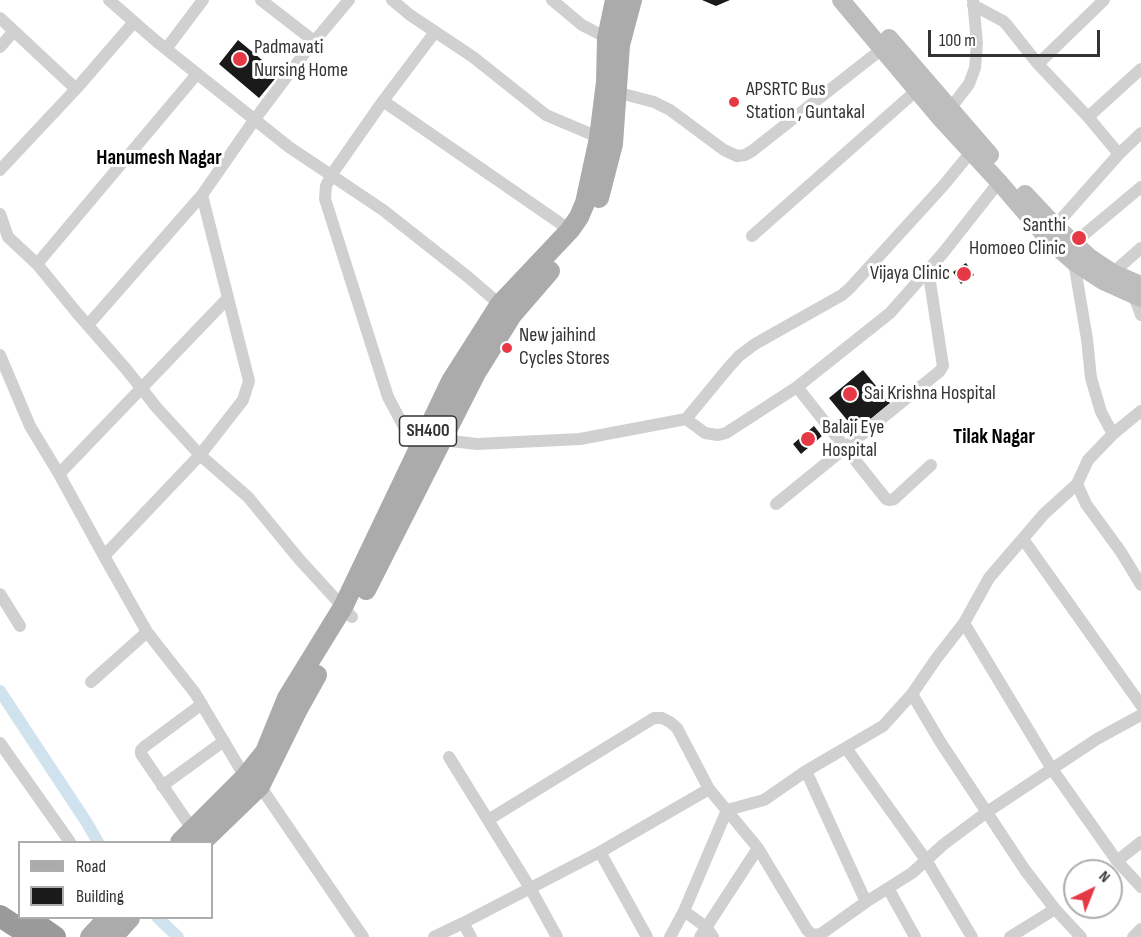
<!DOCTYPE html>
<style>
body{margin:0}
#map{position:relative;width:1141px;height:937px;overflow:hidden;background:#fff;font-family:"Sofia Sans Condensed",sans-serif}
canvas{display:block}
.legend{position:absolute;left:18px;top:841px;width:195px;height:78px;box-sizing:border-box;background:#fff;border:2px solid #adadad;margin:0;padding:8px 10px;list-style:none;font-size:18px;color:#333}
.legend li{display:flex;align-items:center;gap:12px;height:30px}
.legend b{width:30px;border:2px solid #adadad}
.north{position:absolute;left:1063px;top:859px;width:60px;height:60px;box-sizing:border-box;background:#fff;border:2px solid #adadad;border-radius:50%;rotate:43deg;font-size:16px;font-weight:700;line-height:24px;text-align:center;color:#333}
.north::after{content:'';display:block;margin:auto;width:21px;height:27px;background:#e63946;clip-path:polygon(50% 0,100% 100%,50% 72%,0 100%)}
.scale{position:absolute;left:928px;top:30px;width:172px;height:27px;box-sizing:border-box;border:3px solid #333;border-top:0;padding-left:8px;font-size:18px;line-height:21px;white-space:nowrap;color:#333;-webkit-text-stroke:4px #fff;paint-order:stroke}
</style>
<div id="map">
<canvas width="1141" height="937"></canvas>
<ul class="legend">
<li><b style="height:8px;background:#ababab"></b>Road</li>
<li><b style="height:16px;background:#1a1a1a"></b>Building</li>
</ul>
<div class="north">N</div>
<div class="scale">100 m</div>
</div>
<script>
const context = document.querySelector('canvas').getContext('2d');
context.lineJoin = 'round';
function toPath(rows) {
  const path = new Path2D();
  for (const r of rows) {
    path.moveTo(r[0], r[1]);
    for (let i = 2; i < r.length; i += 2) path.lineTo(r[i], r[i + 1]);
  }
  return path;
}
function stroke(path, color, width, dash) {
  context.strokeStyle = color;
  context.lineWidth = width;
  context.lineCap = dash ? 'butt' : 'round';
  context.setLineDash(dash || []);
  context.stroke(path);
}
function paint(path, color) {
  context.fillStyle = color;
  context.fill(path, 'evenodd');
}
function drawText(font, color, halo, rows, align = 'center') {
  context.font = font + ' "Sofia Sans Condensed",sans-serif';
  context.lineWidth = 6;
  context.setLineDash([]);
  context.textBaseline = 'middle';
  context.strokeStyle = halo;
  context.fillStyle = color;
  for (const [text, x, y, turn = 0] of rows) {
    context.save();
    context.translate(x, y);
    context.rotate((+turn || 0) * Math.PI / 180);
    context.textAlign = isNaN(turn) ? turn : align;
    if (halo) context.strokeText(text, 0, 0);
    context.fillText(text, 0, 0);
    context.restore();
  }
}
stroke(toPath([
 [0,691,87,823,98,842],
 [158,918,178,937]
]), '#cfe2ee', 12);
paint(toPath([
 [702,0,730,0,716,6],
 [238,40,279,74,259,98,219,64],
 [966,263,974,275,961,284,953,272],
 [863,370,890,403,856,431,829,398],
 [814,426,822,436,801,454,793,444]
]), '#1a1a1a');
stroke(toPath([
 [109,0,156,41,289,147,383,210,468,277,504,308],
 [261,0,314,41],
 [392,0,410,15,473,57,546,115,605,140],
 [552,0,582,25,613,41],
 [973,5,1003,21,1007,25,1038,64,1088,117,1119,154],
 [0,18,76,89],
 [0,47,14,31],
 [166,49,203,0],
 [1038,64,1104,0],
 [612,91,654,102,670,110,724,150,737,156,745,155,752,151,887,45],
 [383,101,570,230],
 [946,114,969,84,975,68,977,43,973,0],
 [1088,117,1141,69],
 [0,170,76,89,134,22],
 [0,214,8,237,37,264,77,313,126,369,157,408,200,455,248,497,299,559,352,617],
 [1055,226,1119,154,1141,133],
 [752,236,917,90],
 [1068,248,1141,187],
 [37,264,197,74],
 [1108,277,1141,248],
 [1134,296,1141,315],
 [88,325,202,195],
 [0,355,30,426,59,474,104,556,147,632,195,693,245,777],
 [797,387,886,499,889,500,894,499,931,465],
 [686,419,729,367,739,356,755,344,842,295,850,288,943,186,971,152],
 [1113,434,1141,411],
 [437,438,442,440,477,444,580,439,686,419,705,433,718,435,726,433,797,387,890,313,943,253,999,182],
 [419,455,388,397,325,199,326,186,332,174,383,101,435,32],
 [59,474,228,298],
 [1077,484,1086,504,1121,552,1141,585],
 [776,504,940,371,943,366,928,269],
 [1023,539,1141,705],
 [104,556,200,455,243,400,249,381,202,195,255,119,307,50,349,0],
 [0,594,20,626],
 [964,623,1052,769,1117,861,1141,887],
 [91,682,147,632],
 [912,694,941,743,1025,870,1055,909,1081,937],
 [0,743,70,842],
 [846,748,926,860,972,937],
 [449,757,530,888,557,937],
 [806,771,866,902],
 [162,786,224,741],
 [260,786,363,937],
 [488,820,654,718,662,718,670,722,677,728,709,789],
 [193,830,141,754,141,750,144,747,202,704],
 [600,852,647,937],
 [1117,861,1141,842],
 [888,888,915,937],
 [684,911,706,927,713,937],
 [463,923,471,937],
 [434,937,463,923,600,852,709,789,758,848,807,930,813,935,821,934,866,902,912,873,944,844,987,812,1097,739,1141,715],
 [670,937,684,911,727,810,764,800,806,771,883,726,912,694,936,659,964,623,989,578,1044,514,1077,484,1088,460,1113,434,1101,412,1091,378,1087,339,1074,262],
 [700,937,758,848],
 [1010,937,1055,909],
 [1133,937,1141,929]
]), '#d0d0d0', 12);
stroke(toPath([
 [841,0,941,119,999,182,1048,239,1074,262,1103,281,1141,298],
 [889,38,990,155],
 [1025,194,1055,226,1089,257,1113,273,1141,285]
]), '#bdbdbd', 18);
stroke(toPath([
 [599,198,613,144,620,45,632,0],
 [366,590,476,373,512,315,550,271],
 [180,842,245,777,265,752,287,698,343,607,451,381,500,304,570,230,579,217,585,203,599,138,606,82,607,38,615,0],
 [202,842,260,786,298,709,317,675],
 [90,937,108,918],
 [113,937,130,918]
]), '#ababab', 20);
stroke(toPath([
 [0,916,32,937],
 [28,918,55,937]
]), '#9a9a9a', 22);
for (const [x, y, r, color] of [
 [240,59,8,"#e63946"],
 [734,102,6,"#e63946"],
 [1079,238,8,"#e63946"],
 [964,274,8,"#e63946"],
 [507,348,6,"#e63946"],
 [850,394,8,"#e63946"],
 [808,439,8,"#e63946"]
]) {
  const dot = new Path2D();
  dot.arc(x, y, r, 0, 2 * Math.PI);
  context.fillStyle = color;
  context.fill(dot);
  stroke(dot, '#fff', 2);
}
for (const [x, y, w] of [
 [428,431,57]
]) {
  const box = new Path2D();
  box.roundRect(x - w / 2, y - 15, w, 30, 4.5);
  context.fillStyle = '#fff';
  context.fill(box);
  stroke(box, '#333', 1.5);
}
drawText('bold 18px', '#333', null, [
 ["SH400",428,431]
]);
drawText('20px', '#333', '#fff', [
 ["Padmavati",254,48],
 ["Nursing Home",254,71],
 ["APSRTC Bus",746,90],
 ["Station , Guntakal",746,113],
 ["Santhi",1066,226,"right"],
 ["Homoeo Clinic",1066,249,"right"],
 ["Vijaya Clinic",950,274,"right"],
 ["New jaihind",519,336],
 ["Cycles Stores",519,359],
 ["Sai Krishna Hospital",864,394],
 ["Balaji Eye",822,428],
 ["Hospital",822,451]
], 'left');
drawText('bold 21px', '#000', '#fff', [
 ["Hanumesh Nagar",159,159],
 ["Tilak Nagar",994,438]
]);
</script>
